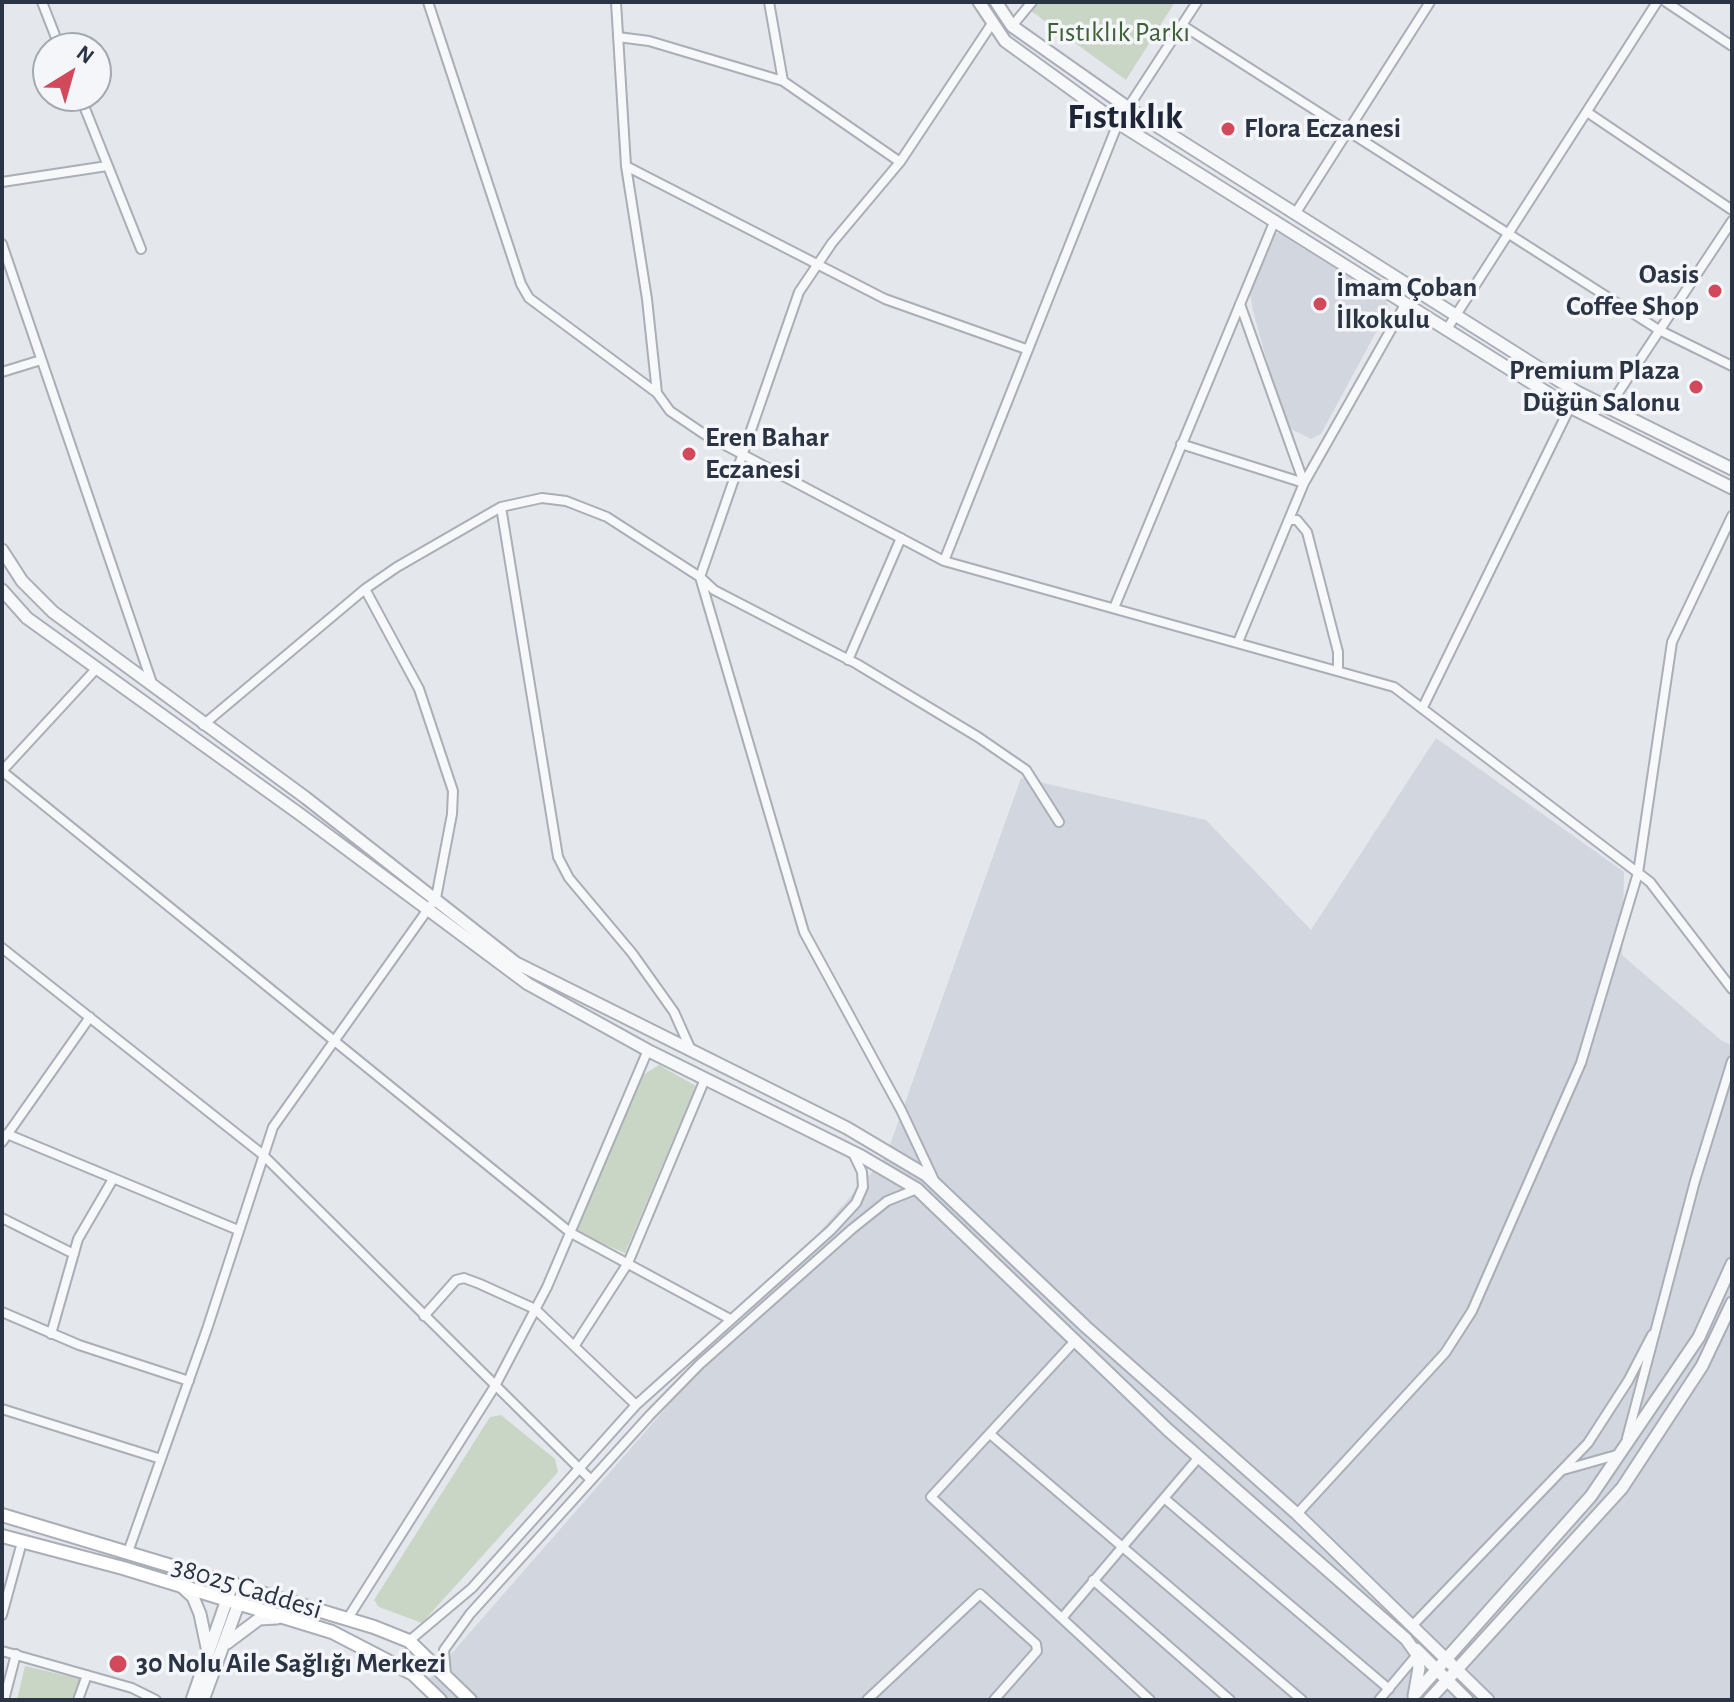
<!DOCTYPE html>
<meta charset="utf-8">
<style>
body{margin:0}
#map{position:relative;width:1734px;height:1702px;overflow:hidden;background:#e4e7ec;font-family:"Alegreya Sans",sans-serif}
canvas{display:block}
.frame{position:absolute;inset:0;border:4px solid #2b3445;pointer-events:none}
.north{position:absolute;left:32px;top:32px;width:80px;height:80px;box-sizing:border-box;background:#f4f6f9;border:2px solid #a4a8b1;border-radius:50%;rotate:37deg;font-size:22px;font-weight:700;line-height:32px;text-align:center;color:#2b3445}
.north::after{content:'';display:block;margin:auto;width:28px;height:36px;background:#d1495b;clip-path:polygon(50% 0,100% 100%,50% 72%,0 100%)}
</style>
<div id="map">
<canvas width="1734" height="1702"></canvas>
<div class="frame"></div>
<div class="north">N</div>
</div>
<script>
const context = document.querySelector('canvas').getContext('2d');
context.lineJoin = 'round';
function paint(path, color) {
  context.fillStyle = color;
  context.fill(path, 'evenodd');
}
function toPath(rows) {
  const path = new Path2D();
  for (const r of rows) {
    path.moveTo(r[0], r[1]);
    for (let i = 2; i < r.length; i += 2) path.lineTo(r[i], r[i + 1]);
  }
  return path;
}
function stroke(path, color, width, dash) {
  context.strokeStyle = color;
  context.lineWidth = width;
  context.lineCap = dash ? 'butt' : 'round';
  context.setLineDash(dash || []);
  context.stroke(path);
}
function drawText(font, color, halo, rows, align = 'center') {
  context.font = font + ' "Alegreya Sans",sans-serif';
  context.lineWidth = 7;
  context.setLineDash([]);
  context.textBaseline = 'middle';
  context.strokeStyle = halo;
  context.fillStyle = color;
  for (const [text, x, y, turn = 0] of rows) {
    context.save();
    context.translate(x, y);
    context.rotate((+turn || 0) * Math.PI / 180);
    context.textAlign = isNaN(turn) ? turn : align;
    if (halo) context.strokeText(text, 0, 0);
    context.fillText(text, 0, 0);
    context.restore();
  }
}
paint(toPath([
 [1279,233,1386,300,1389,308,1321,434,1311,439,1287,427,1283,419,1253,311,1250,292,1273,234],
 [1436,738,1624,872,1622,955,1722,1041,1732,1045,1732,1700,435,1700,425,1684,886,1156,1021,778,1206,820,1311,930]
]), '#d2d6de');
paint(toPath([
 [1040,2,1175,2,1126,80,1031,11],
 [659,1065,696,1086,625,1253,576,1232,643,1075],
 [501,1415,555,1459,558,1472,422,1623,379,1607,374,1600,490,1417],
 [25,1666,80,1679,73,1700,17,1700]
]), '#c9d6c5');
const minor = toPath([
 [42,2,60,48],
 [428,2,521,284,529,298,657,393],
 [616,2,626,166,647,299,657,393,670,411,704,434,944,561,1394,687,1650,882,1732,989],
 [769,2,783,81,900,162],
 [1666,2,1732,46],
 [1182,25,1659,330,1732,366],
 [1012,26,1032,2],
 [618,37,649,41,783,81],
 [80,96,141,249],
 [1587,112,1732,210],
 [626,166,885,299,1026,349],
 [2,182,107,166],
 [1295,214,1430,2],
 [2,244,153,686],
 [1240,304,1304,483],
 [1447,329,1657,2],
 [2,372,41,360],
 [1608,408,1732,221],
 [1181,444,1304,483],
 [501,507,558,857,569,878,632,953,674,1012,691,1050],
 [1289,520,1297,520,1307,532,1338,652,1338,671],
 [944,561,1118,123,1197,2],
 [1114,608,1275,220],
 [1238,642,1304,483,1406,303],
 [848,660,901,538],
 [97,668,2,771,571,1233,730,1319],
 [1423,707,1570,407],
 [203,725,365,589,397,567,501,507,542,498,566,501,607,517,700,577,714,590,857,664,978,737,1026,770,1059,822],
 [2,948,262,1154,591,1480],
 [7,1134,238,1230],
 [2,1142,90,1017],
 [933,1178,901,1110,804,932,700,577,799,292,832,243,900,162,991,25],
 [2,1218,74,1254],
 [2,1312,79,1345,189,1381],
 [424,1316,456,1280,464,1278,480,1284,535,1309,636,1405],
 [51,1334,78,1239,113,1179],
 [1074,1342,931,1497,1150,1700],
 [575,1345,628,1263,705,1079],
 [2,1409,161,1459],
 [990,1434,1302,1700],
 [1627,1438,1695,1181,1732,1061],
 [1563,1470,1620,1454],
 [1164,1498,1389,1689],
 [1297,1514,1445,1353,1472,1311,1581,1063,1638,873,1672,642,1732,516],
 [128,1552,207,1329,273,1127,436,898,452,814,453,791,419,689,365,589],
 [1093,1580,1230,1700],
 [2,1615,22,1542],
 [348,1618,495,1386,547,1287,648,1050],
 [1062,1618,1199,1457],
 [1412,1626,1588,1443,1628,1381,1652,1335],
 [409,1641,472,1588,636,1405,831,1230,856,1203,863,1187,862,1172,853,1153],
 [2,1651,132,1688,156,1700],
 [446,1675,444,1650,470,1614,650,1415,700,1364,852,1229,887,1201,917,1189],
 [4,1700,16,1654],
 [78,1700,87,1675],
 [867,1700,980,1594,1036,1644,1037,1651,994,1700],
 [1379,1700,1416,1656]
]);
const tertiary = toPath([
 [979,2,1005,41,1118,123,1570,407,1732,488],
 [996,2,1012,26,1127,107,1577,392,1732,469],
 [2,550,22,581,53,612,306,798,516,963,847,1128,926,1175,1086,1327,1297,1514,1488,1700],
 [2,590,27,618,301,815,528,984,651,1052,861,1156,917,1189,1168,1430,1406,1639,1416,1653,1419,1668,1414,1696],
 [180,1585,193,1597,200,1614,208,1652],
 [227,1643,259,1619,277,1618],
 [1416,1649,1467,1700],
 [1416,1693,1591,1496,1699,1337,1732,1264],
 [192,1700,233,1582],
 [203,1700,245,1586],
 [1429,1700,1622,1488,1702,1366,1732,1303]
]);
const secondary = toPath([
 [2,1515,374,1627,409,1641,470,1700],
 [2,1536,123,1568,332,1632,413,1674,440,1700]
]);
stroke(minor, '#a9aeb7', 12);
stroke(tertiary, '#a9aeb7', 15);
stroke(secondary, '#a9aeb7', 16);
stroke(minor, '#f7f8fa', 8);
stroke(tertiary, '#f7f8fa', 11);
stroke(secondary, '#fff', 12);
for (const [x, y, r, color] of [
 [1228,129,8,"#d1495b"],
 [1715,291,8,"#d1495b"],
 [1320,304,8,"#d1495b"],
 [1696,387,8,"#d1495b"],
 [689,454,8,"#d1495b"],
 [118,1664,10,"#d1495b"]
]) {
  const dot = new Path2D();
  dot.arc(x, y, r, 0, 2 * Math.PI);
  context.fillStyle = color;
  context.fill(dot);
  stroke(dot, '#f4f6f9', 3);
}
drawText('28px', '#3f6138', '#f4f6f9', [
 ["Fıstıklık Parkı",1118,33]
]);
drawText('bold 28px', '#2b3445', '#f4f6f9', [
 ["Flora Eczanesi",1244,129],
 ["Oasis",1699,275,"right"],
 ["Coffee Shop",1699,307,"right"],
 ["İmam Çoban",1336,288],
 ["İlkokulu",1336,320],
 ["Premium Plaza",1680,371,"right"],
 ["Düğün Salonu",1680,403,"right"],
 ["Eren Bahar",705,438],
 ["Eczanesi",705,470],
 ["30 Nolu Aile Sağlığı Merkezi",136,1664]
], 'left');
drawText('28px', '#2b3445', '#f4f6f9', [
 ["38025 Caddesi",247,1588,17]
]);
drawText('bold 36px', '#1d2536', '#f4f6f9', [
 ["Fıstıklık",1125,117]
]);
</script>
